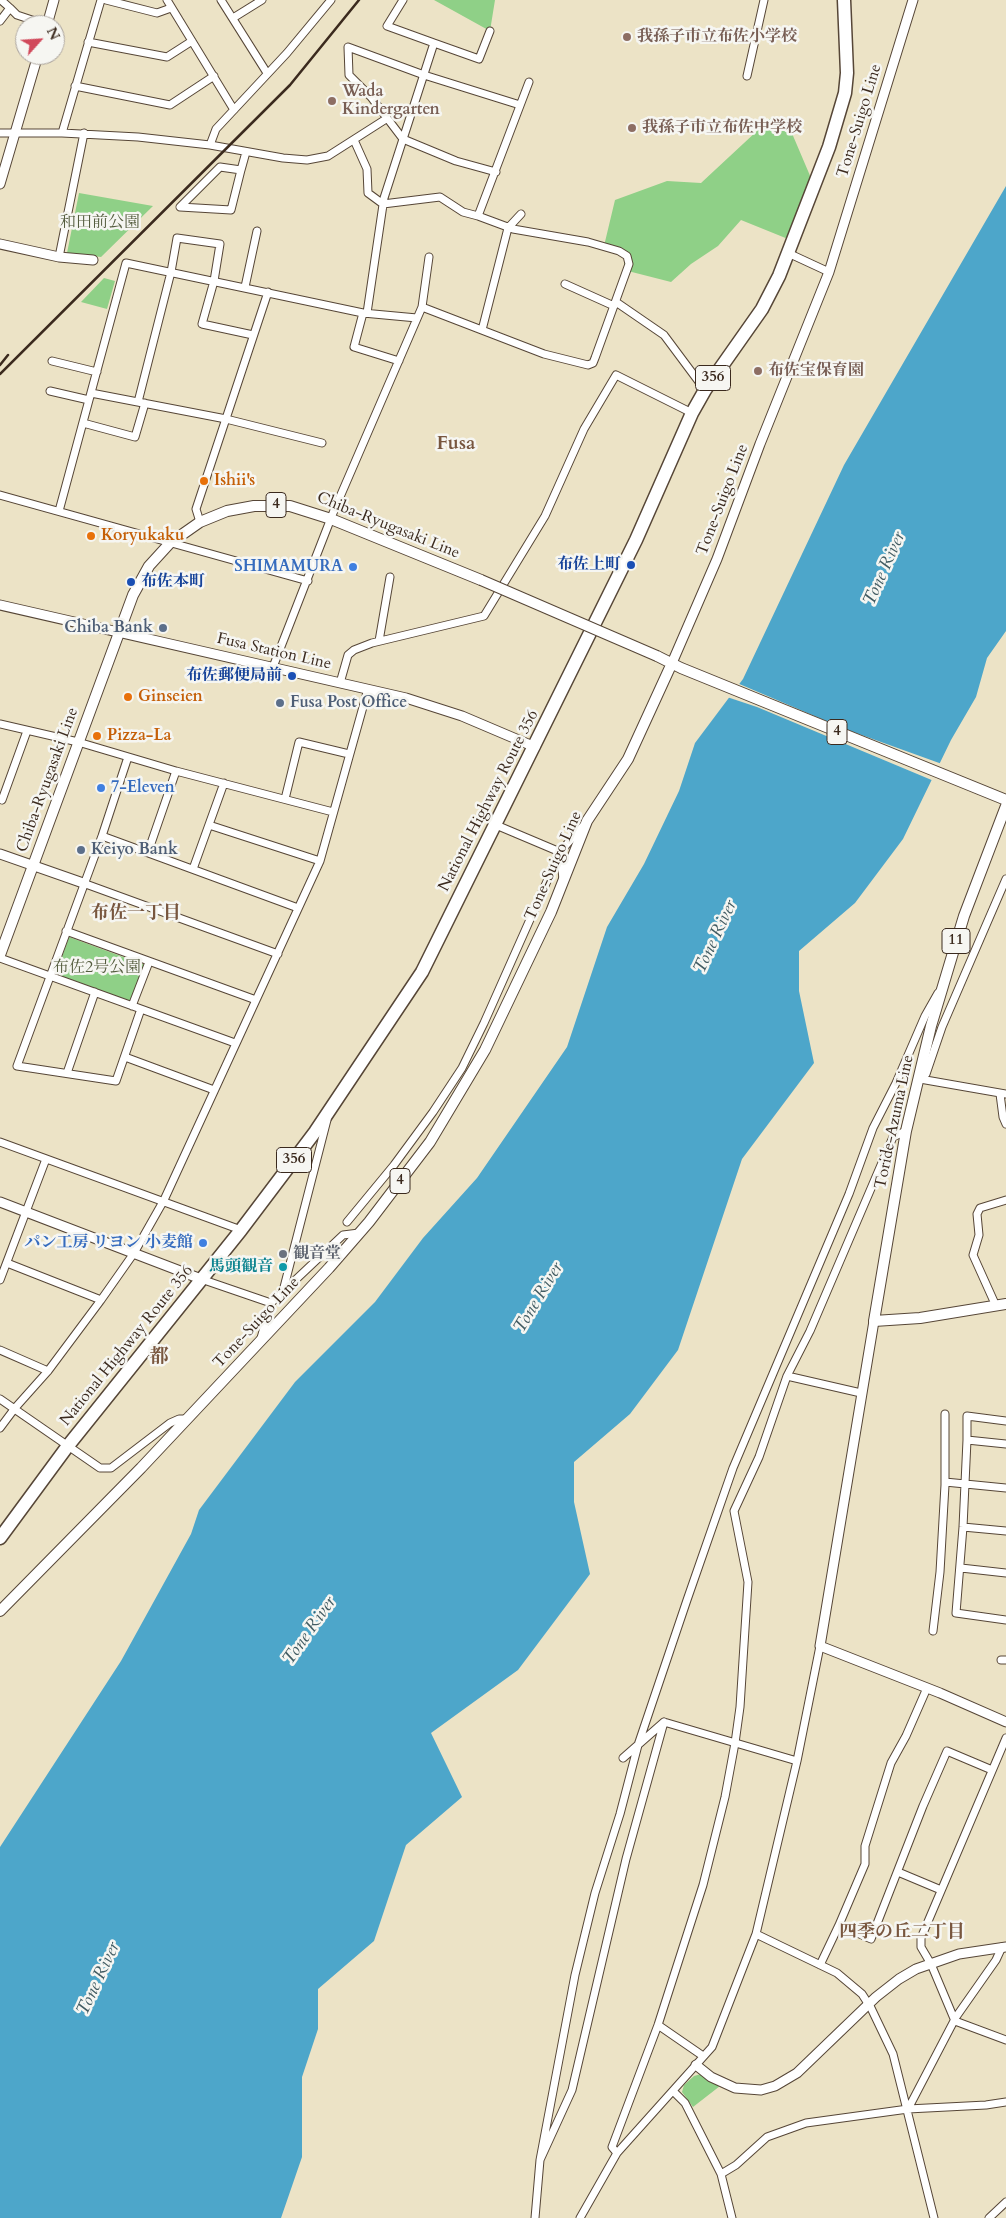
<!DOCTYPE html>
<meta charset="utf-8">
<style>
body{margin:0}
#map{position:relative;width:1006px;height:2218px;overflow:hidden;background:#ece3c6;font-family:Cardo,serif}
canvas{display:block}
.north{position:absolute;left:15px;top:15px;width:50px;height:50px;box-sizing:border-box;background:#f6f6f2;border:1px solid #aba49d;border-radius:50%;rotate:64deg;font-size:14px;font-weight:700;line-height:20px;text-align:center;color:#3b2a1e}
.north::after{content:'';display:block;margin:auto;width:18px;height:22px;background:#d1495b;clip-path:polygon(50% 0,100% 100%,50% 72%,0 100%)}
</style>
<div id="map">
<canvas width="1006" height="2218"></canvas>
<div class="north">N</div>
</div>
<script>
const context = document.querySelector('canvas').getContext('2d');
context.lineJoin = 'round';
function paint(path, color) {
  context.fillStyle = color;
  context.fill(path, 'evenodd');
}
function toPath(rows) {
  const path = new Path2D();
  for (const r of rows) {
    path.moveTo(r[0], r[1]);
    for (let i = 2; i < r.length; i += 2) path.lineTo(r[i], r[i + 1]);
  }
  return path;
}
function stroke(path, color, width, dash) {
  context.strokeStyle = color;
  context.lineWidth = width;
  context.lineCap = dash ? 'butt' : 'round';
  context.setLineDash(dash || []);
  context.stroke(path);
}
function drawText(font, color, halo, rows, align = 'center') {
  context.font = font + ' Cardo,"Noto Serif JP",serif';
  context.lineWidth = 5;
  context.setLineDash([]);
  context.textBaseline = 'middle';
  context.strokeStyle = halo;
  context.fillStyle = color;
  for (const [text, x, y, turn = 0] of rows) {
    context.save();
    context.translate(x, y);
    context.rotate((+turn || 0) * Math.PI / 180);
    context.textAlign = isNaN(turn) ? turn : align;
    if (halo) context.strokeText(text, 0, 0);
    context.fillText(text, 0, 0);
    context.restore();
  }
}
paint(toPath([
 [434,0,495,0,490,31],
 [772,117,791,131,811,178,788,239,741,220,718,246,691,264,671,282,624,270,624,255,604,246,615,200,667,181,701,183],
 [79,193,153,206,101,257,67,253],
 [104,278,115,281,107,309,81,302],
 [69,937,145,965,132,1002,59,975,57,971],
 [701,2074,720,2086,693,2107,682,2092,684,2085,694,2076]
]), '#8fd087');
paint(toPath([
 [1006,186,1006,631,987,658,976,697,951,740,903,839,855,903,799,951,799,991,814,1063,742,1159,678,1350,630,1414,574,1462,574,1502,590,1574,518,1670,431,1733,462,1797,406,1845,374,1941,318,1989,318,2029,302,2077,302,2157,281,2218,0,2218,0,1847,121,1661,191,1534,199,1510,295,1382,375,1302,423,1238,477,1178,567,1047,607,927,644,864,679,791,695,743,743,679,844,465]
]), '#4da6ca');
paint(toPath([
 [737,683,845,729,942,764,934,781,757,707,727,697]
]), '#ece3c6');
const street = toPath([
 [1,0,10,8],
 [101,0,62,133,138,137,210,145,283,158,307,160,328,156,386,119],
 [106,0,157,13,171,8],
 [167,0,234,110],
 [221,0,267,73],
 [403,0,387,26,434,43],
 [233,18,262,0],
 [0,21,10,8,17,15,47,25],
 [88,42,167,57,192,41],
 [747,76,764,0],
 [75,86,170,105,214,76],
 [0,133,62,133],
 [354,140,367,169,368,193,383,204,440,197,463,212,478,216],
 [210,145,216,129,287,53,331,0],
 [241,170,220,167,180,207,231,210,241,170,246,152],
 [496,172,456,161,403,139,371,97,349,75,348,47,424,75,520,105],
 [788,253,829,272],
 [59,257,84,133],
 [565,284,614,306],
 [245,287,257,231],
 [616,302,664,335,705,390],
 [422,307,544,354,588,365,593,363,595,358,629,264,627,256,619,251,588,242,513,229,478,216,529,82],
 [363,313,354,347,399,361],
 [367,313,384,198,434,43,479,59,490,31],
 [482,330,508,228,521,214],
 [52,361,97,372],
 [50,391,89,400],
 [91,393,226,419,322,443],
 [138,402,171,272,177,238,220,244,214,281,202,324,253,335],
 [83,423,135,437,145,403],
 [0,495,308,581],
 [59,511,126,263,363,313,417,318],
 [200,522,196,509,268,292],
 [379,641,390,577],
 [273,667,333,513,422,307,429,257],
 [340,683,348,655,354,650,372,643,484,616,545,516,584,429,616,375,692,413],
 [0,724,78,742,176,771,333,812],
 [128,757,102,836,17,1066,116,1081,141,1009],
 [0,799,2,800,27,731],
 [285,799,299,742,349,754],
 [209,825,320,861],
 [496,825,560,852],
 [102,836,298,908],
 [148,852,176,771],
 [560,853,563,879],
 [193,869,224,783],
 [83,883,278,954],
 [66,931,256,1000],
 [0,958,235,1043],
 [132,1006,149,962],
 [125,1057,214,1090],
 [67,1073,95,992],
 [920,1079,926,1074,942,1027,1006,879],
 [920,1079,1006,1094],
 [1000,1094,1003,1117,1006,1124],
 [0,1142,241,1230],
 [347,1222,394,1165,433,1112,462,1068,484,1023,560,852,582,827],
 [7,1263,101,1300],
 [201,1279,271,1303],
 [0,1280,46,1159],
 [283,1291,327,1120],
 [996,1306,973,1255,979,1235,977,1214,980,1208,1006,1200],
 [261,1338,271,1303,343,1235,359,1233],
 [0,1350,48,1371],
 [787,1376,861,1393],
 [0,1399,100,1468,111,1468,170,1423,179,1419,188,1419],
 [0,1428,15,1408,48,1371,101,1300,134,1253,164,1200,320,861,368,689],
 [967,1440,967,1416,1006,1421],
 [1006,1444,967,1440,963,1527,956,1613,1006,1620],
 [945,1482,1006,1488],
 [963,1527,1006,1531],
 [961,1568,1006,1573],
 [933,1631,940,1572,945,1485,945,1414],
 [1001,1660,1006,1660],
 [623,1758,664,1722],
 [898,1872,941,1890],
 [839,1925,865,1864,865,1846,891,1763,906,1736,927,1688],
 [756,1934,837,1973,862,1994,871,2008,893,2054,934,2218],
 [820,1965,839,1925,871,1939,923,1806,947,1751,992,1770],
 [955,2021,931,1964,921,1947,921,1938,1006,1738],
 [955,2021,1006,2040],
 [658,2025,703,2056],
 [673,2091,685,2103,721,2174,732,2218],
 [908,2109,956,2017,996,1960,1002,1947],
 [617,2153,612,2147,658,2025,703,1885,725,1797,735,1743,740,1707,748,1582,734,1511,759,1457,787,1376,810,1331,893,1137,906,1131],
 [540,2160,575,1975,595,1893,620,1814,638,1745,687,1600,733,1468,849,1194,873,1128,896,1083,925,1016,938,993],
 [721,2174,736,2165,767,2137,806,2123,908,2109,986,2105,1006,2102],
 [535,2218,540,2160,572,2090,626,1859,664,1722,797,1761],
 [580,2218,617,2153,712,2047,756,1934,797,1761,820,1646],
 [989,2218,1006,2202]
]);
const secondary = toPath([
 [47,25,54,0],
 [0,184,38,55],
 [0,244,59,257,93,260],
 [0,605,406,698,462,716,535,747],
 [672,663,717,559,760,444,829,272,913,0],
 [0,854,83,883],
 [0,1202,201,1279],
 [874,1321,820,1646,940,1693,1006,1722],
 [696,2065,711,2077,735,2088,761,2090,775,2086,797,2073,876,1997,899,1979,916,1969,959,1954,1006,1947]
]);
const primary = toPath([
 [657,656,681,668,1006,800],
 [1006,806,964,916,931,1026,906,1131,874,1321,920,1318,1006,1304],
 [0,955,133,595,149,566,170,543,200,522,227,511,254,506,290,506,331,519,481,580],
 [0,1611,141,1468,329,1268,369,1222,430,1142,485,1050,551,912,587,821,628,759,672,663]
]);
const highway = toPath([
 [0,1538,67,1447,241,1230,315,1132,422,972,636,540,692,413,705,390,762,309,779,276,829,147,845,93,847,73,844,0]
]);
stroke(street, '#564637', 9);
stroke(secondary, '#564637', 11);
stroke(primary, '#564637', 12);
stroke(highway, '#564637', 15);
stroke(street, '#fff', 7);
stroke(secondary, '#fff', 9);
stroke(primary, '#fff', 10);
stroke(highway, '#fff', 12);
stroke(toPath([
 [0,365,8,355],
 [0,374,290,85,359,0]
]), '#3b2a1e', 2.5);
const primaryBridge = toPath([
 [481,580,657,656]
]);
stroke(primaryBridge, '#564637', 12, []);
stroke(primaryBridge, '#fff', 10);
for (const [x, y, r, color] of [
 [627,37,5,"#8d6e63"],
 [332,101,5,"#8d6e63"],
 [632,128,5,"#8d6e63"],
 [758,371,5,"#8d6e63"],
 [204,481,5,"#e8710a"],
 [91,536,5,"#e8710a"],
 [631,565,5,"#1a4fb4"],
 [353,567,5,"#3f7fe0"],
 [131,582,5,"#1a4fb4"],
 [163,628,5,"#5c6f8a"],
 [292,676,5,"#1a4fb4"],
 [128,697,5,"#e8710a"],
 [280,703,5,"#5c6f8a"],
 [97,736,5,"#e8710a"],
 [101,788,5,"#3f7fe0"],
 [81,850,5,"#5c6f8a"],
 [203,1243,5,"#3f7fe0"],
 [283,1254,5,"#6b7280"],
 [283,1267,5,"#0f9aa8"]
]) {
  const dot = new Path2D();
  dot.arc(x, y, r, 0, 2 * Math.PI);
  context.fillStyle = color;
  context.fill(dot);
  stroke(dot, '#f6f6f2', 2);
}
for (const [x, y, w] of [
 [713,378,35],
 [276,505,20],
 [837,732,20],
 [956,941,28],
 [294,1160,35],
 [400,1181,20]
]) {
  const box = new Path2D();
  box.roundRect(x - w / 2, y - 12.5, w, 25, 4);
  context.fillStyle = '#f6f6f2';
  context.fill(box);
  stroke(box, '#3b2a1e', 1);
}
drawText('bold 15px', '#3b2a1e', null, [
 ["356",713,378],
 ["4",276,505],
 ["4",837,732],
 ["11",956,941],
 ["356",294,1160],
 ["4",400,1181]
]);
drawText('bold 16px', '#785e54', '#f6f6f2', [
 ["我孫子市立布佐小学校",637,37],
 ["Wada",342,92],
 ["Kindergarten",342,110],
 ["我孫子市立布佐中学校",642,128],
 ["布佐宝保育園",768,371]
], 'left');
drawText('16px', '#3b2a1e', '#f6f6f2', [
 ["Tone-Suigo Line",860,121,-73],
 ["Tone-Suigo Line",723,500,-69],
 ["Chiba-Ryugasaki Line",388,526,22],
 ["Fusa Station Line",274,652,13],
 ["Chiba-Ryugasaki Line",48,780,-70],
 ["National Highway Route 356",489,801,-63],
 ["Tone-Suigo Line",554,866,-66],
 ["Toride-Azuma Line",895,1122,-78],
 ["Tone-Suigo Line",257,1323,-47],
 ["National Highway Route 356",127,1346,-51]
]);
drawText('16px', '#545c3e', '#f6f6f2', [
 ["和田前公園",100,223],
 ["布佐2号公園",97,968]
]);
drawText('bold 16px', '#c56008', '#f6f6f2', [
 ["Ishii's",214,481],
 ["Koryukaku",101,536],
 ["Ginseien",138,697],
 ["Pizza-La",107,736]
], 'left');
drawText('bold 16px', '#164399', '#f6f6f2', [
 ["布佐上町",621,565],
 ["布佐本町",141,582,"left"],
 ["布佐郵便局前",282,676]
], 'right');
drawText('bold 16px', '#366cbe', '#f6f6f2', [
 ["SHIMAMURA",343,567],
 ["7-Eleven",111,788,"left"],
 ["パン工房 リヨン 小麦館",193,1243]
], 'right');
drawText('bold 16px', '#4e5e75', '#f6f6f2', [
 ["Chiba Bank",153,628,"right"],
 ["Fusa Post Office",290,703],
 ["Keiyo Bank",91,850]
], 'left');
drawText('bold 16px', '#5b616d', '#f6f6f2', [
 ["観音堂",293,1254]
], 'left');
drawText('bold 16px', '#0d838f', '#f6f6f2', [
 ["馬頭観音",273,1267]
], 'right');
drawText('italic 18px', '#425c63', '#f6f6f2', [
 ["Tone River",885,569,-66],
 ["Tone River",716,937,-65],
 ["Tone River",539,1298,-59],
 ["Tone River",310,1631,-55],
 ["Tone River",99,1979,-65]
]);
drawText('bold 18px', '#78563e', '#f6f6f2', [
 ["布佐一丁目",136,914],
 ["四季の丘二丁目",902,1933]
]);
drawText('bold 19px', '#78563e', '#f6f6f2', [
 ["Fusa",456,445],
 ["都",159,1358]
]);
</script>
